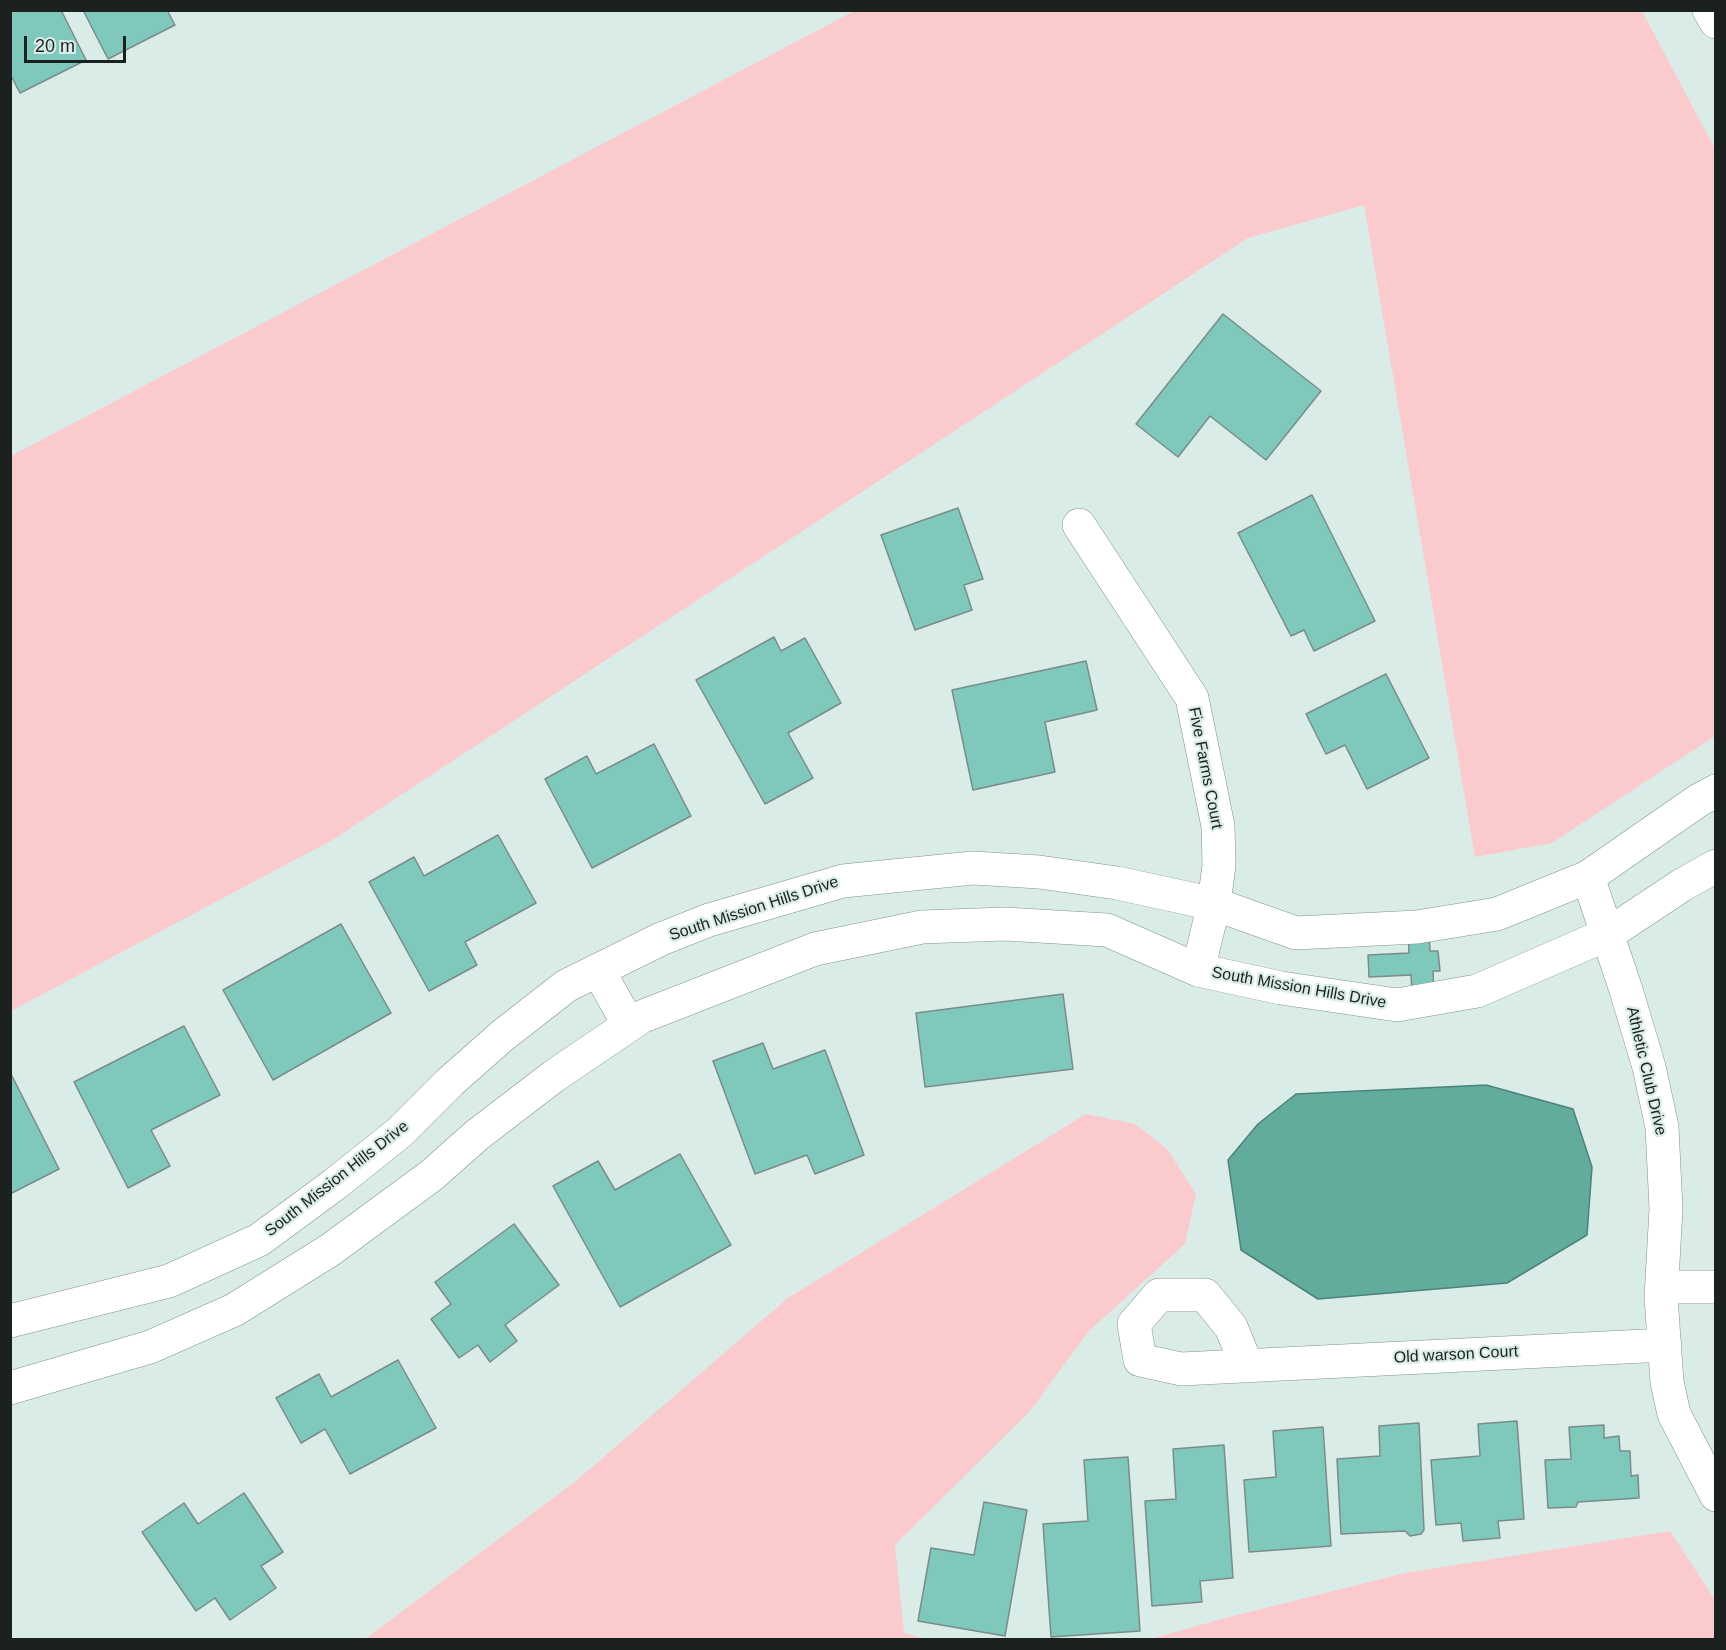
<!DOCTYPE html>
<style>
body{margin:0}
#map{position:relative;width:1726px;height:1650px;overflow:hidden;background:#d9ece8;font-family:Helvetica,sans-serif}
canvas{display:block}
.frame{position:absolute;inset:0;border:12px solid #1a211f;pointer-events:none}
.scale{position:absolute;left:24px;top:36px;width:102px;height:27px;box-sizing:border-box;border:3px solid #1a211f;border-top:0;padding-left:8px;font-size:18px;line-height:21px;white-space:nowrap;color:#1a211f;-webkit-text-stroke:4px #d9ece8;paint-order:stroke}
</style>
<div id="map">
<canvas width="1726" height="1650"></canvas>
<div class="frame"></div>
<div class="scale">20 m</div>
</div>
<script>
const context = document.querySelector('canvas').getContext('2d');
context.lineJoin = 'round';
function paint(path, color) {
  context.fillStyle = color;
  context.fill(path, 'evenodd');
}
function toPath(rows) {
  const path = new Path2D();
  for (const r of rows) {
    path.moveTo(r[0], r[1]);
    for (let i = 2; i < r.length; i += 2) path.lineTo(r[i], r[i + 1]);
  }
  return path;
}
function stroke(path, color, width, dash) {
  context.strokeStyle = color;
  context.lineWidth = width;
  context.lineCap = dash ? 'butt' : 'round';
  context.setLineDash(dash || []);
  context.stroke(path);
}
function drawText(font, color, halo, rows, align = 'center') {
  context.font = font + ' Helvetica,sans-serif';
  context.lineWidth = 4.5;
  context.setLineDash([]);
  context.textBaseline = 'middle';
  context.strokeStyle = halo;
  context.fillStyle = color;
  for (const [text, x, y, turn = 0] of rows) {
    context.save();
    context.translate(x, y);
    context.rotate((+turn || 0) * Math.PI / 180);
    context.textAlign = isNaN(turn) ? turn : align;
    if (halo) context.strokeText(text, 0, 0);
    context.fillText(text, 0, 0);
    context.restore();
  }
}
paint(toPath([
 [856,10,1642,11,1715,149,1715,736,1552,843,1475,857,1364,205,1248,238,334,839,11,1011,11,456],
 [1086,1114,1135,1124,1167,1149,1196,1194,1185,1244,1089,1331,1030,1411,895,1545,904,1633,927,1639,365,1639,577,1480,788,1298],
 [1670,1531,1715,1600,1715,1639,1151,1639,1225,1618,1405,1573]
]), '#facacd');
const water = toPath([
 [1486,1085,1573,1109,1592,1167,1587,1235,1507,1283,1318,1299,1241,1250,1228,1160,1258,1124,1296,1094,1486,1085]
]);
paint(water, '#62ac9e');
stroke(water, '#4c8278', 1.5);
const building = toPath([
 [10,10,61,10,86,60,20,93,10,74,10,10],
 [83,10,167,10,175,25,108,59,83,10],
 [1223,314,1321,391,1266,460,1210,416,1178,457,1136,424,1223,314],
 [1312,495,1375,621,1314,651,1304,630,1291,636,1238,533,1312,495],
 [958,508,983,579,964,585,972,610,915,630,881,535,958,508],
 [774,637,781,651,805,638,841,703,788,733,813,778,765,804,696,680,774,637],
 [1086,661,1097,710,1045,722,1055,772,973,790,952,690,1086,661],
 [1386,674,1429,758,1367,789,1345,745,1326,754,1306,714,1386,674],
 [654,744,691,816,592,868,545,779,587,756,596,774,654,744],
 [498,835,536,903,465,942,477,965,429,991,369,882,414,857,424,876,498,835],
 [341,924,391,1013,273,1080,223,990,341,924],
 [1429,930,1430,951,1438,951,1440,971,1433,971,1434,994,1412,995,1411,975,1369,977,1368,955,1409,953,1408,931,1429,930],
 [1063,994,1073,1069,925,1087,916,1013,1063,994],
 [184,1026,220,1095,151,1130,170,1166,128,1188,74,1082,184,1026],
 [763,1043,773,1069,825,1050,864,1155,815,1174,807,1155,755,1174,713,1061,763,1043],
 [10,1072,59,1169,10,1194,10,1072],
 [680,1154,731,1245,620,1307,553,1186,598,1161,615,1190,680,1154],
 [514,1224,559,1285,505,1325,517,1341,490,1362,478,1345,459,1358,431,1319,451,1304,435,1282,514,1224],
 [398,1360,436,1428,350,1474,325,1429,301,1443,276,1398,319,1374,331,1397,398,1360],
 [1517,1421,1524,1519,1498,1521,1500,1538,1463,1541,1461,1523,1436,1525,1431,1460,1480,1456,1478,1424,1517,1421],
 [1419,1423,1424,1530,1421,1534,1410,1536,1405,1531,1341,1534,1337,1459,1380,1456,1379,1426,1419,1423],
 [1604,1425,1604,1438,1619,1436,1620,1451,1630,1451,1631,1476,1638,1475,1639,1498,1578,1502,1576,1507,1548,1508,1545,1460,1571,1459,1569,1427,1604,1425],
 [1323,1427,1331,1546,1249,1552,1244,1480,1276,1477,1273,1431,1323,1427],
 [1224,1445,1233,1578,1200,1581,1202,1602,1152,1606,1145,1501,1176,1499,1173,1449,1224,1445],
 [1128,1457,1140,1631,1051,1637,1043,1524,1088,1521,1084,1460,1128,1457],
 [244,1493,283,1552,261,1566,276,1588,230,1620,215,1598,196,1611,142,1532,184,1503,198,1524,244,1493],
 [984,1502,1027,1510,1005,1636,918,1621,931,1548,974,1555,984,1502]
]);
paint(building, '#7fc9bc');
stroke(building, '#7b8c88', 1.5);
const minor = toPath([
 [1709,10,1716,22],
 [1079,525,1192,698,1218,826,1219,865,1214,904,1198,970],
 [1588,877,1626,990,1649,1067,1662,1127,1666,1209,1661,1297,1667,1382,1674,1414,1716,1495],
 [598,970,629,1025],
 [1662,1287,1716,1287],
 [10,1321,169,1281,259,1240,335,1184,400,1132,450,1082,502,1036,566,986,661,939,709,920,843,881,973,868,1039,872,1117,883,1214,904,1296,933,1417,927,1497,914,1588,877,1699,800,1716,791],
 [1247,1366,1231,1327,1205,1295,1159,1295,1134,1324,1140,1360,1181,1369,1665,1345],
 [10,1388,150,1347,234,1310,330,1250,432,1175,477,1135,554,1076,641,1017,815,949,922,927,1005,924,1107,930,1198,970,1281,988,1397,1005,1477,991,1608,934,1682,885,1716,866]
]);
stroke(minor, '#81938f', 34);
stroke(minor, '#fff', 33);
drawText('16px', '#1a211f', '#d9ece8', [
 ["Five Farms Court",1205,768,79],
 ["South Mission Hills Drive",754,909,-18],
 ["South Mission Hills Drive",1299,988,10],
 ["Athletic Club Drive",1646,1071,77],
 ["South Mission Hills Drive",337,1179,-38],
 ["Old warson Court",1456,1355,-3]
]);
</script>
